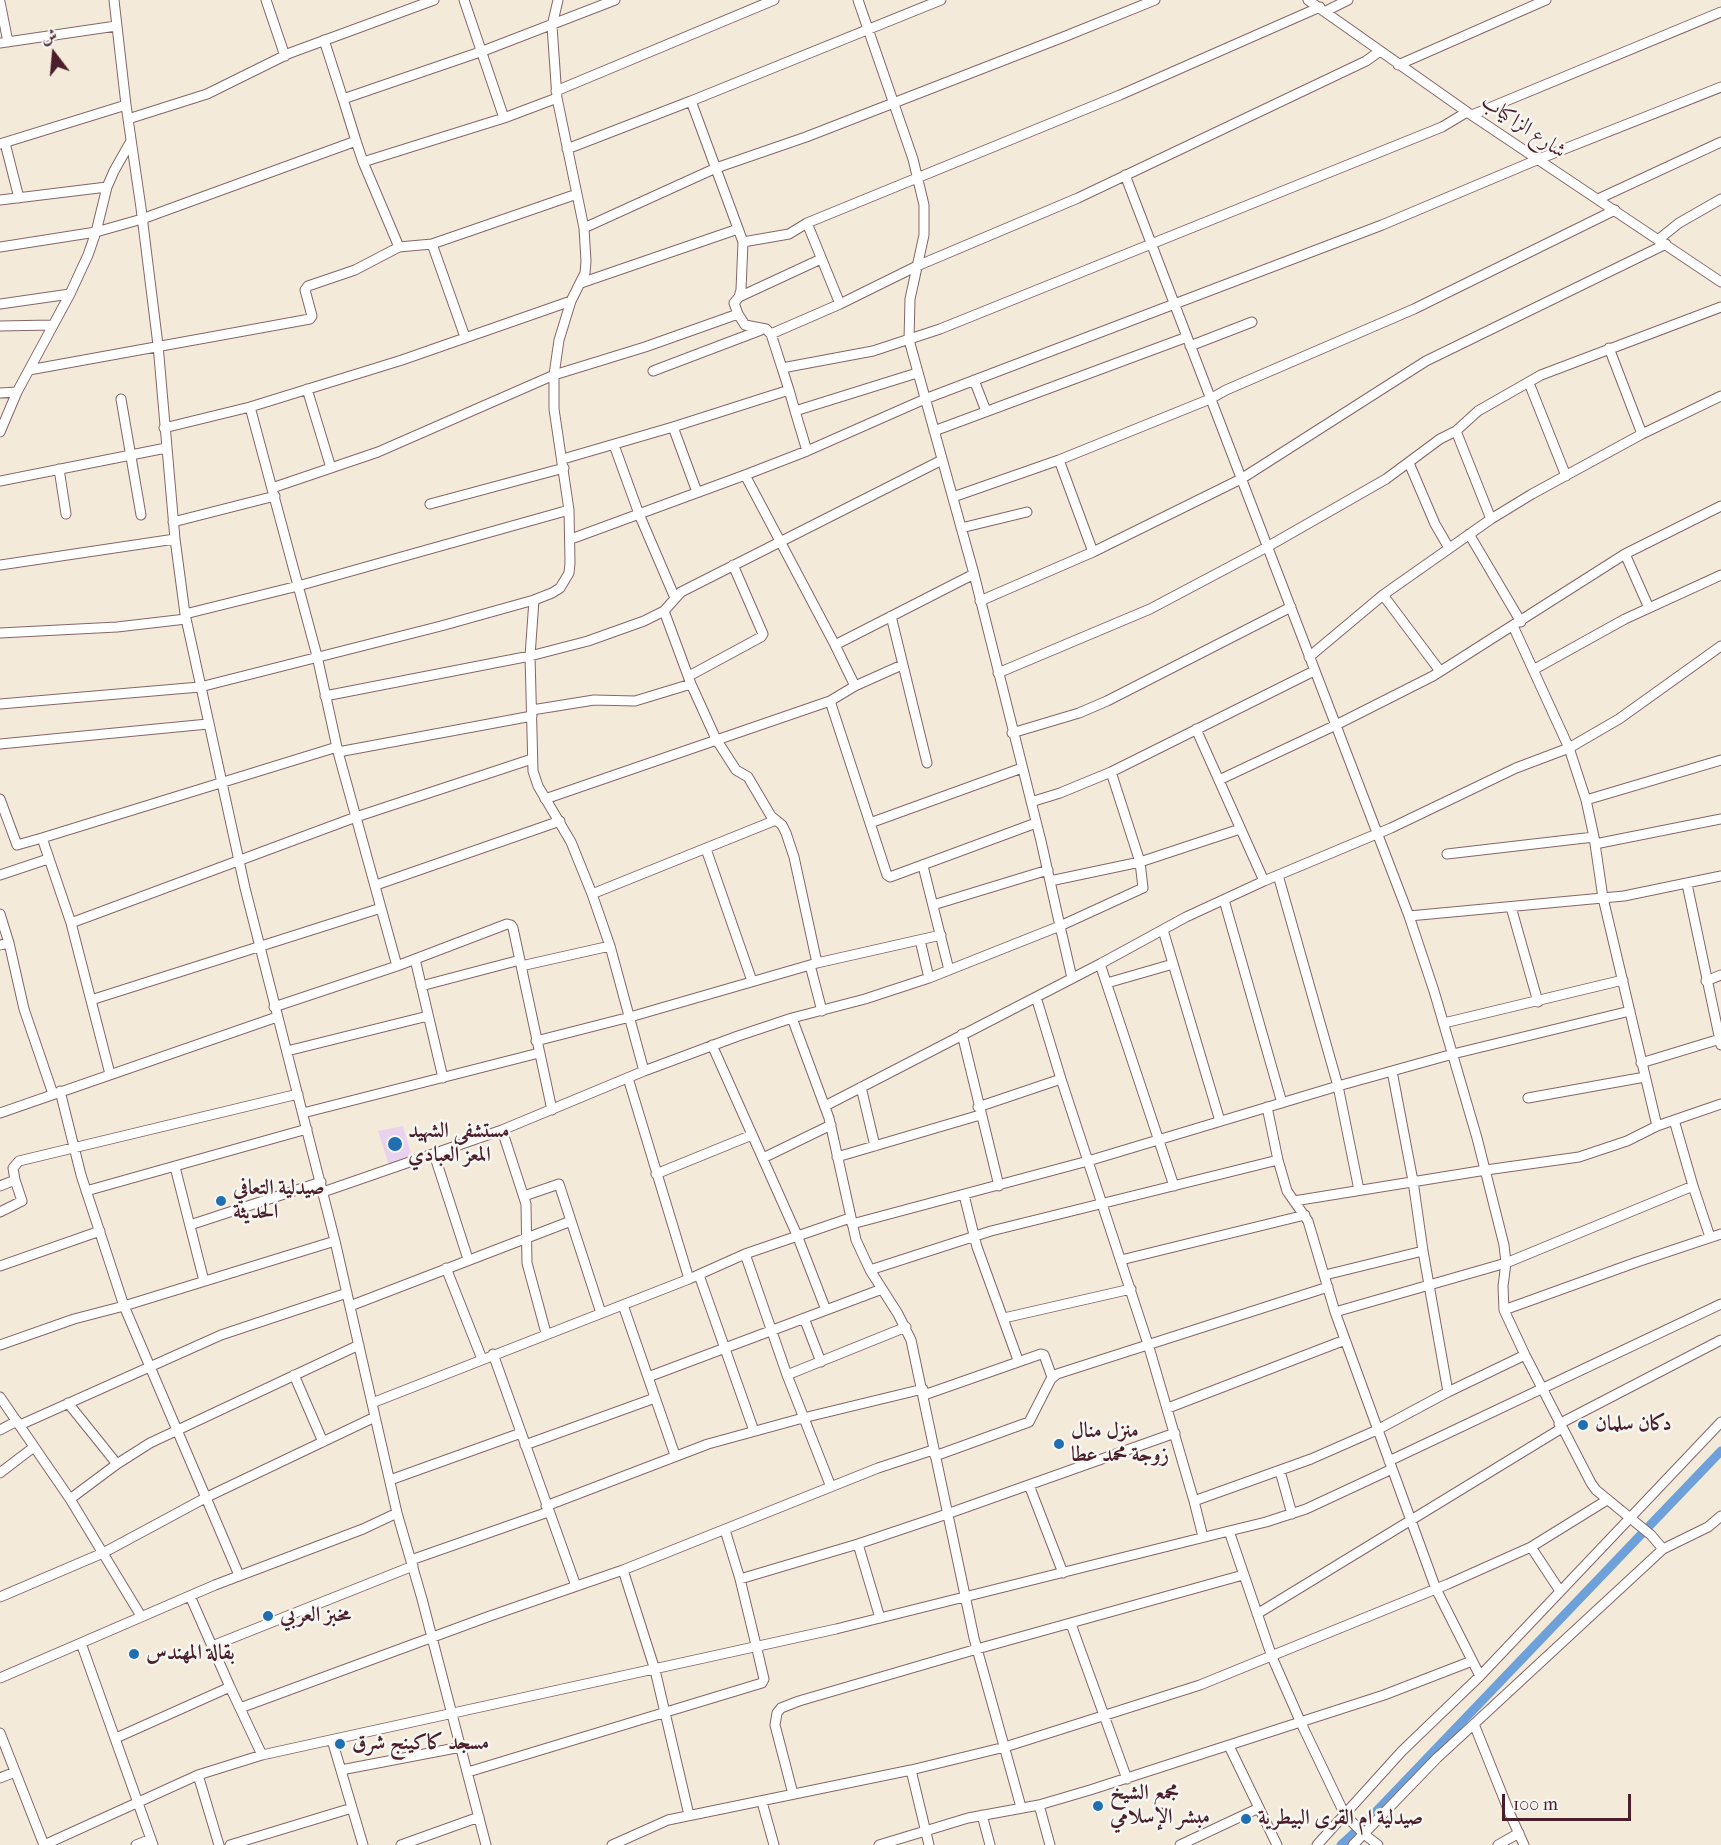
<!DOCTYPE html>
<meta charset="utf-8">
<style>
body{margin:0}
#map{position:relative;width:1721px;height:1845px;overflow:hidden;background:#f3ead9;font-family:"IM FELL French Canon",Amiri,serif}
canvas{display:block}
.north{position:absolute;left:24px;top:24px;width:60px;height:60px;-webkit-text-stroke:4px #f6f6f2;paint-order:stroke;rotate:344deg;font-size:16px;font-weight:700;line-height:24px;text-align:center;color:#4a1f2b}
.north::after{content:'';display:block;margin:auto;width:21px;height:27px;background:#4a1f2b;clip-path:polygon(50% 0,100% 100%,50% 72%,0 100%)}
.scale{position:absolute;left:1502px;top:1794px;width:129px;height:27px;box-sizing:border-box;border:3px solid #4a1f2b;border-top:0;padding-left:8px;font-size:18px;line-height:21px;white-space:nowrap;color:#4a1f2b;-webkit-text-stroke:4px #f6f6f2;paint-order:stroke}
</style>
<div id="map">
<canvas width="1721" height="1845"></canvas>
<div class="north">ش</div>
<div class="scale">100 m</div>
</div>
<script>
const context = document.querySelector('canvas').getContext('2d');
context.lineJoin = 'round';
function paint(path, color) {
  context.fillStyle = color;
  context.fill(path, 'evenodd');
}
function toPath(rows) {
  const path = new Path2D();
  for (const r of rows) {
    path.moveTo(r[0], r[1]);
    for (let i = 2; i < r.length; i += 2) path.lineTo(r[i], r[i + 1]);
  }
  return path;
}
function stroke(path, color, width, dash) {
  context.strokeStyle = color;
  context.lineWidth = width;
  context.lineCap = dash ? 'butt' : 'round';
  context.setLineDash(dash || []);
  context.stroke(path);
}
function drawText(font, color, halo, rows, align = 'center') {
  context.font = font + ' "IM FELL French Canon",Amiri,serif';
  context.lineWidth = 5;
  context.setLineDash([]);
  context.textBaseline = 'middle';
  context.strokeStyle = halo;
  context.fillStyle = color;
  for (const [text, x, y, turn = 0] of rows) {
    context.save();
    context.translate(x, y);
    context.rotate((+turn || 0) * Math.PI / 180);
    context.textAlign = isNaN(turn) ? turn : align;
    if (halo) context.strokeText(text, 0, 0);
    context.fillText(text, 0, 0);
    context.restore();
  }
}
paint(toPath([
 [403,1126,412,1157,389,1165,378,1131]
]), '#e8d2ee');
stroke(toPath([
 [1341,1845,1365,1823,1721,1451]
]), '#6ea0d9', 9);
const minor = toPath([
 [114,0,126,105,141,208,158,345,175,539,185,614,245,888,335,1241,397,1513,422,1599,486,1845],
 [266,0,285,56],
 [464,0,504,118],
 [558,0,552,26,557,98,584,228,586,261,585,273,571,301,559,340,554,375,554,409,569,510,570,563,569,573,560,588,552,593,534,600,530,656,533,771,538,786,571,842,592,894,610,946,644,1071],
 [1308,0,1467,112,1721,282],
 [0,2,8,42],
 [1326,11,1348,0],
 [324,40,343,99],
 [0,43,116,26],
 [1398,65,1546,0],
 [556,91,774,0],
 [691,101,941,0],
 [1472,115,1721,12],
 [128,119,207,94,290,53,434,0],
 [356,141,343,99,483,51,615,0],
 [5,143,19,198],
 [0,144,126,105],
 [567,149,691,101,743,242,741,290,739,297,734,303,738,314,745,325,766,329,771,334,782,368],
 [363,162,399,247],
 [1125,175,1409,916,1434,991,1477,1138,1504,1245,1506,1263,1503,1286,1504,1310,1525,1355,1591,1483,1596,1490,1651,1535,1663,1549,1474,1724,1510,1814,1524,1845],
 [1598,199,1721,142],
 [0,200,107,187],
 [807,223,840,304],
 [584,228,716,168,806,137,1066,36,1155,0],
 [1659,239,1679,223,1721,199],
 [743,242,789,234,807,223,1120,95,1320,7],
 [432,244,465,337],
 [0,247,96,232,142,219,356,141,363,162,504,118,557,98],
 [581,283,738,229],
 [739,297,821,259],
 [0,304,70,294],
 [0,326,53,325],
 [771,334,840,304,917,266,1078,198,1366,61,1380,51],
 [1190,346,1252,322],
 [1609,348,1642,434],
 [29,370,310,319,312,316,305,290,308,286,355,270,399,247,432,244,577,194],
 [653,371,761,330],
 [974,380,986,411],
 [1529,383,1566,476],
 [307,389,331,468],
 [789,390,782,368,873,351,940,329,1442,127,1467,112],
 [0,393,17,392],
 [121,399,141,515],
 [250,407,317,656,338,752,397,966],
 [795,411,807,451],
 [673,427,697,492],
 [164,428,250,407,402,360,571,301],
 [934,431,1187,337],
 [1456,431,1491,519],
 [0,432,17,392,70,294,88,255,96,232,107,187,114,171,131,141],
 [614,445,639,514,675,598],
 [563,459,673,427,789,390,795,411,917,373],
 [1059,460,1093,552],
 [1409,463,1435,524,1449,548],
 [59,469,66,514],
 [745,475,835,645,855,686,830,701],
 [0,481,166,448],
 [272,488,378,452,554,375,645,347,738,314],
 [953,497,1059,460,1210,399,1226,390,1414,309,1615,210],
 [430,504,564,468],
 [173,522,275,496],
 [961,528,1027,512],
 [1469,534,1521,622],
 [571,539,745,475,807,451,925,399,1382,225,1539,159,1721,87],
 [1625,554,1649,608],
 [0,565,175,539],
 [1383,595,1440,671],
 [980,601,1093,552,1241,479,1426,361,1666,244],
 [664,611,691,684,716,739,736,770,748,777,771,816,782,825,786,833,794,857,817,963],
 [185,614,298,586,569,510],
 [891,616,927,763],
 [1513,626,1569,748,1586,800,1594,837,1603,898,1657,1126],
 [0,633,117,627,186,619],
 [835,645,974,574],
 [1309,657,1383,595,1491,519,1532,494,1642,434,1721,396],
 [1533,670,1625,619,1721,575],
 [998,673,1150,609,1267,547,1386,479,1440,439,1456,431,1478,411,1541,375,1721,307],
 [689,676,761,637,763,634,733,565],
 [855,686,902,665],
 [325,696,530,656,588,641,644,621,664,611,681,592,942,460],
 [0,704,200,687,441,626,534,600],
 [532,710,594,700,635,701,691,684],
 [1196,729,1264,881],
 [1012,733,1079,713,1107,701,1291,607],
 [0,744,208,724],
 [338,752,532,716],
 [1219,780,1336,725,1433,676,1625,554,1721,506],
 [0,799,17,845,42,838],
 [545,799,830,701,887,875,890,877,1036,823],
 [1586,800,1721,760],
 [1031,802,1060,793,1111,772,1314,671],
 [870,823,1022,768],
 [1595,844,1721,819],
 [706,849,752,981],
 [1447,854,1594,837],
 [923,866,949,970],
 [0,875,48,859],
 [1278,875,1338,1086,1359,1190],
 [1050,881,1140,862,1240,829],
 [1687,884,1721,1045],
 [376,885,560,821],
 [592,894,776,820],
 [1224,900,1282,1103],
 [933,905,1048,870],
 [1511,907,1538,1002],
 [0,914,9,943],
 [1409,916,1624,896,1721,876],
 [71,923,356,817,532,759],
 [1163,930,1220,1121],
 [920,940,929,978],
 [0,945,9,943,24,1009,53,1094],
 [415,959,443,1078],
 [1100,964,1174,1186],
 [810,965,822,1011],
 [521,966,610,946],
 [1072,978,1060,926,1143,888,1140,862,1111,772],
 [1706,981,1721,975],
 [1107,983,1173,964],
 [421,986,520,960],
 [1036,997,1061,1079,1148,1344,1194,1501,1203,1537],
 [91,1000,381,908],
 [274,1007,397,966,507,924,511,925,513,928,552,1110],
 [792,1018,829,1118,856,1240,870,1270,898,1314,911,1340,974,1638,1021,1807],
 [1444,1023,1623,980],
 [962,1034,999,1186],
 [536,1041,630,1017,817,963,941,935],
 [712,1045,797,1235,826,1310],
 [287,1051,428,1016],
 [1641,1063,1720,1039],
 [1392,1071,1413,1181,1423,1251,1448,1392],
 [110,1074,71,923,42,838,337,747],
 [628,1078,689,1279],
 [861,1087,875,1146],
 [60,1091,81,1175,124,1306,239,1575],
 [1528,1098,1645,1077],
 [825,1106,1100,964,1186,917,1264,881,1391,828,1516,768,1569,748,1619,719,1721,646],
 [978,1107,1061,1079],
 [1267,1107,1278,1160,1287,1191,1308,1221,1335,1312,1436,1589,1480,1676],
 [0,1113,277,1017],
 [303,1113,539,1053],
 [1674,1120,1693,1186,1710,1237],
 [502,1130,526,1204,527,1263,546,1333],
 [434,1154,468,1259],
 [837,1157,980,1115],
 [763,1158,831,1125],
 [175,1167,204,1281],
 [656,1174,752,1135],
 [0,1186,15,1180,13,1168,19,1161,298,1094],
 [86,1191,307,1129],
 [323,1192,502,1130,644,1071,738,1036,792,1018,865,999,929,978,1060,926,1041,841,974,574,909,340,910,299,924,235,924,205,913,159,858,0],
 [964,1195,977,1247,1018,1360],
 [524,1196,559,1184,601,1313],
 [1294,1201,1486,1170,1579,1157,1627,1141,1657,1126,1721,1104],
 [0,1212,22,1201,15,1180],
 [852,1224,1088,1161,1338,1086,1453,1054,1630,1011],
 [190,1225,321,1182],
 [745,1254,787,1375,831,1487],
 [1121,1260,1305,1215],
 [0,1266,100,1231],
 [446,1268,482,1359],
 [870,1270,991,1231,1278,1160],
 [699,1275,754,1431],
 [1325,1275,1423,1251],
 [623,1305,675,1455],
 [350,1306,571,1221],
 [1504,1310,1637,1262,1721,1234],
 [1335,1312,1506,1263,1693,1186],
 [804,1318,821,1362],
 [1004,1318,1131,1289],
 [0,1345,74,1319,124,1306,335,1241],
 [493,1354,576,1586],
 [294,1375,323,1442],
 [787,1375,906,1327],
 [648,1377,882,1289],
 [924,1395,1041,1354,1044,1355,1052,1377],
 [0,1397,70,1499,141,1616],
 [68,1403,117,1464],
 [372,1403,689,1279,745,1254,850,1218],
 [1168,1408,1345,1340],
 [1559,1424,1721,1340],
 [20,1425,221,1335,347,1293],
 [0,1430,17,1421],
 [525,1445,655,1398],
 [935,1456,1029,1422,1051,1379,1057,1374,1328,1287],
 [1389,1461,1721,1304],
 [1280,1471,1292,1514],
 [0,1473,34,1447],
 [390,1480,521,1433],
 [1029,1485,1063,1573],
 [70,1499,117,1464,150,1443,359,1345],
 [1194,1501,1311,1459,1377,1430,1448,1392,1525,1355],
 [546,1506,708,1444,803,1418,923,1389],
 [1229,1531,1266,1522,1306,1509,1392,1469],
 [858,1544,880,1618],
 [1531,1547,1560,1591],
 [1663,1549,1708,1527,1721,1516],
 [411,1560,548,1512],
 [623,1570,655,1670,689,1815],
 [740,1579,858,1544,947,1514,1175,1433],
 [190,1596,230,1687,262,1755],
 [0,1597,103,1553,207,1497,375,1417],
 [1257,1614,1562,1428],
 [1071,1624,1127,1779],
 [81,1643,153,1845],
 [212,1646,413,1566],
 [0,1678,215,1585,363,1529,397,1513],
 [240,1708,490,1616,623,1570,878,1468,933,1450],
 [0,1733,44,1845],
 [116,1738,230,1687],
 [332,1740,363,1845],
 [1229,1746,1277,1845],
 [341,1770,461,1747],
 [911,1770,929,1845],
 [468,1772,762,1683,764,1679,756,1645,740,1579,725,1530],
 [198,1775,219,1845],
 [0,1778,15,1772],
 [793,1794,775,1725,777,1713,781,1708,799,1701,977,1649,1243,1575],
 [762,1802,774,1845],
 [1039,1805,1050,1845],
 [982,1815,990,1845],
 [44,1845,198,1775,262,1755,836,1629,1229,1531,1272,1657,1301,1723,1345,1815,1364,1834,1378,1845],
 [136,1845,151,1839],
 [230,1845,352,1808],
 [401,1845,479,1817],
 [612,1845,668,1820,911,1770,1005,1747,1200,1685,1448,1584,1531,1547,1607,1500],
 [879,1845,968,1818,1039,1805,1090,1790,1384,1695,1472,1661],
 [1180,1845,1259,1808],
 [1317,1845,1402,1751,1480,1676,1721,1422],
 [1353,1845,1437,1758,1474,1724],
 [1498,1845,1519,1833]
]);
stroke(minor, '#856668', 11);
stroke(minor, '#fff', 9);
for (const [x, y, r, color] of [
 [395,1144,8,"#1f6fb2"],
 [221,1201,6,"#1f6fb2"],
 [1583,1425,6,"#1f6fb2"],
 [1059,1444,6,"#1f6fb2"],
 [268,1616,6,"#1f6fb2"],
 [134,1654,6,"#1f6fb2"],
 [340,1744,6,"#1f6fb2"],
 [1098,1806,6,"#1f6fb2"],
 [1246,1819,6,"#1f6fb2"]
]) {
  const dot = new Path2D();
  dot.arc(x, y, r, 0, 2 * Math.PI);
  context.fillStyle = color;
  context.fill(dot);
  stroke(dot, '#f6f6f2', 2);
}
drawText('21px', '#4a1f2b', '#f6f6f2', [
 ["شارع الزاكياب",1523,127,34]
]);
drawText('bold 21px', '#4a1f2b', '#f6f6f2', [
 ["مستشفى الشهيد",408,1132],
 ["المعز العبادي",408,1156],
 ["صيدلية التعافي",233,1189],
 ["الحديثة",233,1213],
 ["دكان سلمان",1595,1425],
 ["منزل منال",1071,1432],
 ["زوجة محمد عطا",1071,1456],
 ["مخبز العربي",280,1616],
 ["بقالة المهندس",146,1654],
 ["مسجد كاكينج شرق",352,1744],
 ["مجمع الشيخ",1110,1794],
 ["مبشر الإسلامي",1110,1818],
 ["صيدلية ام القرى البيطرية",1258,1819]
], 'left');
</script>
